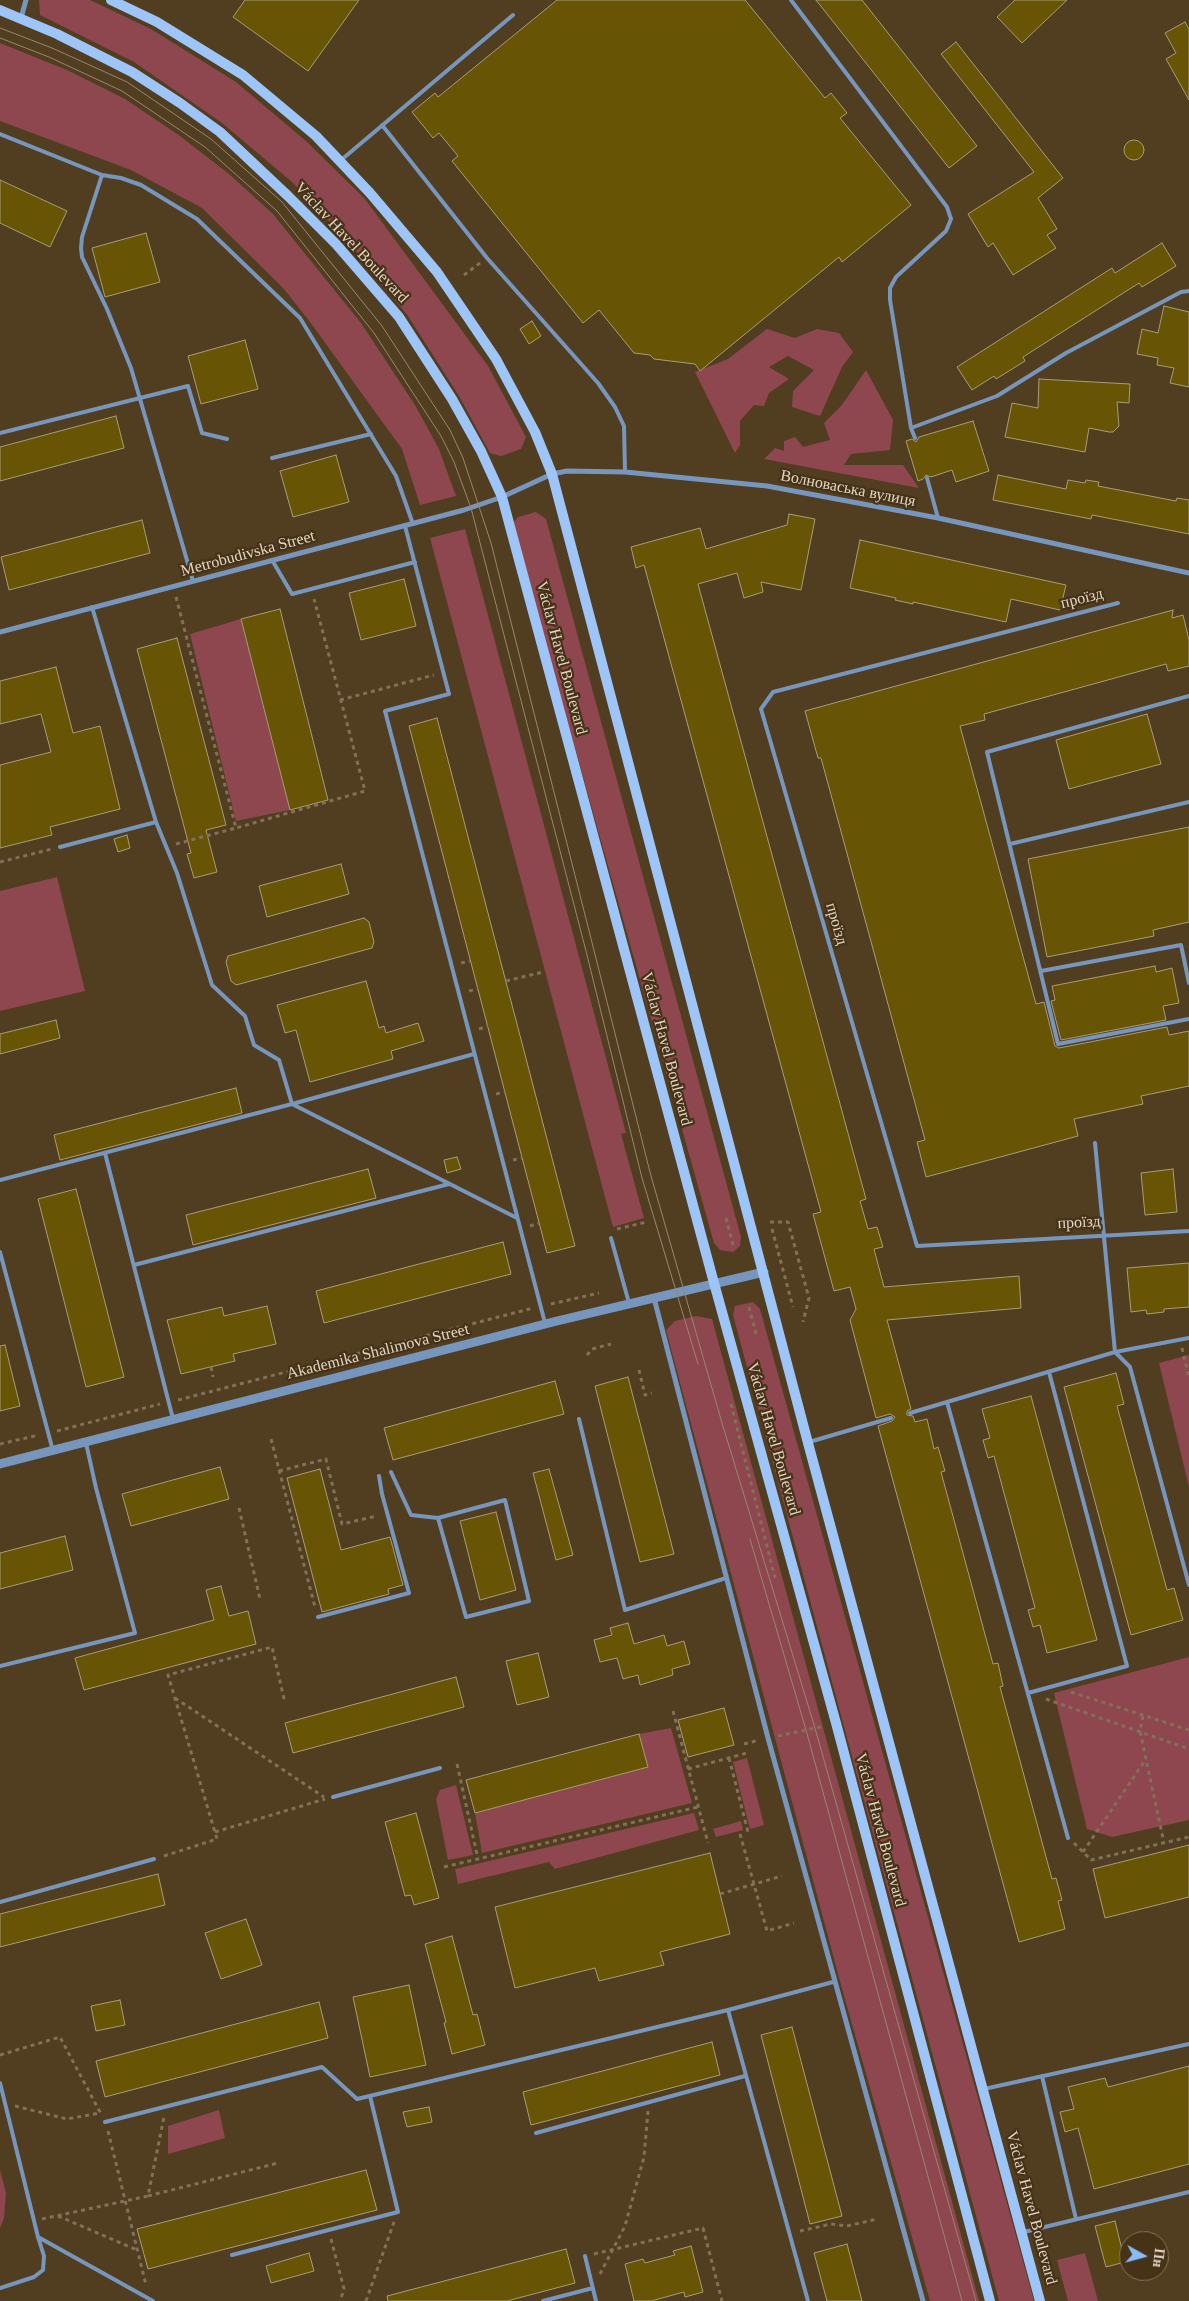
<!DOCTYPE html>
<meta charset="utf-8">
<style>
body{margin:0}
#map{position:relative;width:1189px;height:2301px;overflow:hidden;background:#513d20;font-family:Georgia,serif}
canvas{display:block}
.north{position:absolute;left:1119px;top:2231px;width:50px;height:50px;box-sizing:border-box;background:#463216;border:1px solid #84735c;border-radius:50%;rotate:97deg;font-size:14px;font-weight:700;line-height:20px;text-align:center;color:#e0d4c4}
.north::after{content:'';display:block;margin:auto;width:18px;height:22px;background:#87bbfb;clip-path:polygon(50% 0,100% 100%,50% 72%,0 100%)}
</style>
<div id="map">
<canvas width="1189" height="2301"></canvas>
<div class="north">Пн</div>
</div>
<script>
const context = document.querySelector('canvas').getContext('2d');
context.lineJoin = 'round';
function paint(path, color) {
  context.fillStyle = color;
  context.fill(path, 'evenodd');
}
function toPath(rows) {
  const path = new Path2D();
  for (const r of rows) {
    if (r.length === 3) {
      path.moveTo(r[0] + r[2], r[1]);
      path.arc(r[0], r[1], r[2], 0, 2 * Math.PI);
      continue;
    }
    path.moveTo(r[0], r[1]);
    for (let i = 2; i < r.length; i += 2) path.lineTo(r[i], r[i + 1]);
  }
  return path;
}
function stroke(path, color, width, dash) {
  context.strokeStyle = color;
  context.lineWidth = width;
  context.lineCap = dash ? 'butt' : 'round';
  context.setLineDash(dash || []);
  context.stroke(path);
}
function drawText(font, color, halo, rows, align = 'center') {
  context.font = font + ' Georgia,serif';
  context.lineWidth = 4.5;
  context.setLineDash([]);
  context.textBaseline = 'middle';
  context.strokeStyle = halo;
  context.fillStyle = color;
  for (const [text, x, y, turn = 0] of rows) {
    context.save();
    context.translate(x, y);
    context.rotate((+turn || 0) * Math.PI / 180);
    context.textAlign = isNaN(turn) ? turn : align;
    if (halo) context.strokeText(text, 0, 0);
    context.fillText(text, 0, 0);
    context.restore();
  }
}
paint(toPath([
 [39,0,90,0,151,29,236,82,306,141,365,199,488,366,526,437,521,449,501,456,490,453,459,396,408,316,345,238,292,182,222,123,134,62,40,15],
 [0,43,67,70,125,99,180,136,229,174,273,214,361,323,415,405,439,449,456,496,420,505,402,449,310,322,284,289,202,208,131,170,0,121],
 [767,329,795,338,817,329,839,333,853,352,842,367,820,416,792,407,793,391,814,370,788,356,769,367,789,379,769,393,764,406,754,405,740,421,740,445,735,453,695,372,728,359],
 [866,370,893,420,890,450,851,454,844,465,903,465,919,488,764,459,775,448,784,451,784,441,795,437,803,447,830,440,824,423,842,405],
 [536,512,546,519,741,1237,740,1246,733,1252,720,1250,714,1243,512,524,518,517],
 [465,529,626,1133,621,1134,644,1218,613,1227,430,538],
 [241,619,290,810,236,821,190,634],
 [57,877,85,991,0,1011,0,891],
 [753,1302,760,1309,1034,2301,999,2301,733,1315,735,1306],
 [696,1316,712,1319,979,2301,930,2301,841,1985,666,1330,675,1321],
 [1189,1355,1189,1487,1159,1363],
 [1189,1657,1189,1820,1112,1837,1087,1829,1054,1693],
 [671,1728,692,1803,482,1853,475,1813,648,1767,639,1734],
 [747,1758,764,1825,750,1829,733,1762],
 [456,1785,473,1855,448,1860,436,1799,440,1790],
 [694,1813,699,1830,555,1869,549,1862,458,1884,455,1869],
 [741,1821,743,1830,716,1837,713,1829],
 [219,2110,225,2138,168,2154,168,2126],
 [0,2170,6,2193,4,2218,0,2228],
 [1085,2253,1098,2301,1068,2301,1057,2260]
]), '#8e474f');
const building = toPath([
 [245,0,359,0,308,71,233,17,245,0],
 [557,0,745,0,825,98,831,93,847,113,840,118,911,205,842,262,839,257,700,371,695,364,654,359,650,355,634,353,599,310,583,323,452,161,458,156,439,133,433,138,412,112,435,93,438,97,557,0],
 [816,0,862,0,977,146,949,168,816,0],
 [1015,0,1067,0,1022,43,997,17,1015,0],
 [1185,22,1189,29,1189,100,1166,59,1176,53,1165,33,1185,22],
 [956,42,1063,178,1038,198,1057,229,1047,235,1056,248,1013,275,993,243,988,247,968,214,1034,172,941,54,956,42],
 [1134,150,10],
 [0,180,67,211,50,247,0,223,0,180],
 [146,233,160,282,105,297,92,248,146,233],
 [1162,243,1176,266,1142,287,1139,283,1023,357,1025,361,996,379,994,376,972,390,957,367,1112,268,1115,273,1162,243],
 [1164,306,1189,312,1189,387,1170,383,1174,368,1157,365,1158,358,1137,354,1142,329,1158,333,1164,306],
 [532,321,541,336,529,344,520,329,532,321],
 [245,340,258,389,201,404,188,356,245,340],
 [1039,379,1130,384,1129,403,1117,402,1119,426,1113,432,1109,432,1089,428,1085,452,1005,437,1012,403,1038,408,1039,379],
 [116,416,124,448,0,481,0,447,116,416],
 [973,421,989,471,956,482,952,470,931,477,926,475,923,479,918,481,906,441,912,439,916,442,919,437,973,421],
 [336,455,349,502,293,517,280,471,336,455],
 [998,475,1066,489,1068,480,1085,483,1086,480,1099,482,1098,486,1176,501,1177,498,1189,500,1189,534,1092,515,1091,519,993,500,998,475],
 [789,514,815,519,801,590,761,582,763,592,744,598,737,573,698,584,866,1199,860,1201,868,1229,877,1227,883,1247,874,1249,884,1287,1019,1276,1021,1308,887,1320,911,1409,907,1411,907,1415,913,1416,915,1422,927,1419,934,1449,938,1447,945,1471,941,1472,993,1664,998,1663,1003,1686,1000,1687,1052,1879,1056,1878,1062,1900,1058,1901,1065,1929,1019,1942,878,1426,892,1421,895,1417,890,1414,876,1418,850,1320,856,1309,850,1287,834,1291,813,1214,821,1212,644,565,636,568,631,547,700,528,706,549,787,525,789,514],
 [142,520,150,553,9,590,1,557,142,520],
 [860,540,1066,585,1060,610,1011,599,1006,622,913,602,913,604,895,600,896,598,850,588,860,540],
 [404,579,416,626,361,640,349,593,404,579],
 [280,609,328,800,290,810,241,619,280,609],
 [1173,610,1172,618,1183,615,1189,640,1189,666,1168,671,1166,664,984,714,985,720,960,726,1036,1004,1044,1002,1055,1046,1059,1048,1167,1027,1169,1035,1189,1031,1189,1086,1141,1096,1143,1104,1074,1119,1078,1136,926,1177,917,1142,925,1140,821,758,818,758,805,711,1173,610],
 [177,638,226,825,206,830,217,872,194,878,187,854,191,853,137,649,177,638],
 [56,667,73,733,100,726,120,809,50,827,52,835,0,848,0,765,51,752,41,714,0,724,0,681,56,667],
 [1147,714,1161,764,1069,789,1056,740,1147,714],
 [437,718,575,1246,547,1253,409,726,437,718],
 [1189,827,1189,922,1153,930,1154,936,1047,957,1028,859,1189,827],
 [127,835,130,848,118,852,114,839,127,835],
 [341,864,349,894,267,917,259,886,341,864],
 [364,918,369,922,374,942,372,948,236,985,231,981,226,962,228,956,364,918],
 [1155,966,1156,972,1172,968,1179,1003,1163,1006,1166,1020,1061,1040,1051,1001,1055,1000,1052,986,1155,966],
 [366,981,379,1028,384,1026,386,1033,418,1023,424,1041,391,1051,393,1059,310,1082,296,1030,285,1033,277,1005,366,981],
 [56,1020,60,1038,0,1054,0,1034,56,1020],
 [236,1088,242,1113,60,1160,54,1135,236,1088],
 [457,1157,461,1169,447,1173,444,1160,457,1157],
 [368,1169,376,1198,193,1245,186,1215,368,1169],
 [1173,1169,1177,1212,1145,1215,1141,1173,1173,1169],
 [76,1189,124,1377,86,1387,38,1199,76,1189],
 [503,1242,511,1274,324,1323,316,1291,503,1242],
 [1189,1263,1189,1307,1164,1309,1164,1312,1147,1314,1146,1310,1131,1312,1127,1268,1189,1263],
 [267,1306,276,1344,233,1354,235,1361,181,1374,167,1320,222,1307,224,1316,267,1306],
 [5,1345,20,1406,0,1411,0,1346,5,1345],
 [1116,1373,1124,1404,1117,1406,1167,1590,1174,1588,1183,1620,1131,1635,1064,1387,1116,1373],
 [628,1377,674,1554,640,1562,595,1386,628,1377],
 [555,1381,564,1414,393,1460,384,1428,555,1381],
 [1031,1396,1097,1640,1047,1653,1040,1625,1033,1627,1028,1610,1035,1608,994,1456,988,1458,983,1440,990,1438,982,1409,1031,1396],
 [220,1467,229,1499,131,1526,122,1494,220,1467],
 [320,1469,341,1550,390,1537,403,1585,388,1589,389,1594,322,1612,287,1478,320,1469],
 [549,1469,573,1555,556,1560,533,1473,549,1469],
 [496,1512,516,1590,480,1600,460,1521,496,1512],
 [65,1536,73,1570,0,1589,0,1553,65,1536],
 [221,1586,229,1616,248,1611,256,1644,84,1690,75,1658,214,1620,206,1590,221,1586],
 [628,1623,634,1644,664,1635,667,1646,684,1641,690,1664,672,1669,673,1675,640,1685,638,1675,623,1679,617,1658,600,1662,594,1640,612,1635,610,1628,628,1623],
 [538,1653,549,1697,517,1705,506,1661,538,1653],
 [456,1677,464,1707,293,1753,285,1723,456,1677],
 [724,1708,734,1745,688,1757,678,1720,724,1708],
 [639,1734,648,1767,475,1813,466,1780,639,1734],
 [416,1813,439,1898,414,1905,411,1895,405,1896,385,1822,416,1813],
 [1189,1845,1189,1897,1105,1918,1093,1869,1189,1845],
 [710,1853,730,1934,660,1952,664,1965,599,1981,595,1968,515,1988,495,1907,710,1853],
 [158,1874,165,1905,0,1947,0,1914,158,1874],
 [246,1919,262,1965,221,1979,205,1933,246,1919],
 [452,1936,473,2015,477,2014,485,2045,452,2054,444,2023,446,2022,425,1944,452,1936],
 [409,1985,426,2065,370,2077,353,1997,409,1985],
 [120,2000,125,2025,96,2031,91,2006,120,2000],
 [319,2002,328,2038,105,2097,96,2061,319,2002],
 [792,2027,842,2216,810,2224,761,2035,792,2027],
 [712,2042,720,2075,531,2125,523,2092,712,2042],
 [1189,2066,1189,2164,1094,2189,1078,2128,1065,2132,1060,2112,1074,2109,1068,2087,1105,2078,1108,2087,1189,2066],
 [429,2107,432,2122,407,2127,403,2112,429,2107],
 [366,2170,377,2210,148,2269,137,2229,366,2170],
 [1115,2221,1125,2262,1106,2267,1095,2226,1115,2221],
 [847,2244,862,2301,827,2301,814,2253,847,2244],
 [691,2246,703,2292,685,2297,684,2292,651,2301,634,2301,625,2264,643,2259,645,2263,675,2255,673,2251,691,2246],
 [566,2249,575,2283,507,2301,388,2301,387,2296,566,2249],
 [309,2253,314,2271,271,2283,266,2266,309,2253]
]);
paint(building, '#675505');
stroke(building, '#a79d79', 1);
stroke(toPath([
 [464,275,480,263],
 [176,597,236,828,365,791,314,599],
 [340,700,434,675],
 [176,844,236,828],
 [0,862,52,849],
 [461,963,470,961],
 [506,981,543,972],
 [469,991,478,989],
 [479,1029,488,1026],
 [496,1094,505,1092],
 [513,1160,522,1158],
 [726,1218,733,1245],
 [770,1222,788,1222,809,1298,803,1322],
 [530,1226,539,1223],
 [617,1229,647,1222],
 [772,1229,793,1307],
 [551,1304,599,1293],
 [749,1307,756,1334],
 [1182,1348,1189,1378],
 [587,1355,592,1349,611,1344],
 [211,1367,213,1377],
 [639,1370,645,1395,652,1393],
 [178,1400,533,1308],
 [731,1404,775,1578],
 [57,1431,160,1404],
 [271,1439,315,1607],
 [0,1444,39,1435],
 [279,1471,326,1459,342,1524,377,1516],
 [239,1508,260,1599],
 [1071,1692,1189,1730],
 [175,1698,324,1797],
 [1046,1699,1189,1749],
 [673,1711,708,1843],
 [1143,1716,1140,1731,1164,1843],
 [778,1736,825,1726],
 [744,1744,759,1740],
 [729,1758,748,1832],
 [457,1764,478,1859],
 [688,1769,747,1753],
 [215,1832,325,1799],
 [740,1834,767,1931,794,1923],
 [1074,1843,1091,1860,1189,1837],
 [1083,1852,1146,1759],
 [164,1856,217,1839,168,1675,272,1647,285,1703],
 [444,1867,698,1807],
 [720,1894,782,1876],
 [0,2055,60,2037,101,2114],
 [15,2106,67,2119,100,2113],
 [108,2131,146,2285],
 [148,2196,278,2163],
 [58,2216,137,2250],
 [42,2219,148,2196,164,2117],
 [800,2231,831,2224,847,2226,877,2219],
 [331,2239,344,2289,340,2301],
 [594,2254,703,2228,722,2301],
 [600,2274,625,2226,644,2157,648,2111],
 [366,2301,394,2222]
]), '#827158', 3, [4, 4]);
stroke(toPath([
 [791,0,947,207,951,219,946,231,896,277,890,288,890,300,911,428],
 [382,125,487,258,598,383,615,407,624,426,625,472],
 [0,134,102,175,121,178,141,185,197,219,300,318,396,476,413,524],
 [340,161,513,15],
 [102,175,82,237,81,248,82,257,107,309,131,368,193,581],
 [0,433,188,386,202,433,227,439],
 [915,438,911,428,997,396,1066,353,1181,292,1189,291],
 [272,458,371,434],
 [927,478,938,518],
 [405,526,449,694,385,711,545,1323],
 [272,560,292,594,415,562],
 [1118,603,773,692,761,709,917,1246,1189,1231],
 [92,607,156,822,177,873,212,985,245,1016,254,1045,279,1060,292,1104,517,1218],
 [1189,696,987,752,1058,1044,1189,1019],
 [1010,844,1189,802],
 [60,847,156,822],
 [1041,971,1181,945,1189,983],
 [1095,1143,1115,1352,1130,1367,1189,1585],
 [105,1153,173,1419],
 [0,1180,292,1104,474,1054],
 [611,1238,629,1303],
 [0,1252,53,1451],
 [134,1265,449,1184],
 [947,1402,1068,1838],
 [910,1413,1115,1352,1189,1338],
 [579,1419,625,1610,726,1578],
 [809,1442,891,1418],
 [391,1472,411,1515,438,1518,505,1500,529,1601,466,1617,438,1518],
 [318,1617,409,1593,382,1494,379,1476],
 [0,1666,135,1633,96,1488,86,1443],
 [1028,1693,1127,1666,1049,1372],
 [333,1797,440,1768],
 [0,1902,154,1859],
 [728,2010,808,2301],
 [1042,2076,1076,2219],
 [0,2083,38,2237,153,2301],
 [984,2089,1189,2044],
 [105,2122,322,2067,357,2099,728,2010,833,1982],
 [536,2133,745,2076],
 [1024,2232,1189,2192],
 [232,2255,398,2212,370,2096],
 [585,2256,596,2301],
 [0,2288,34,2277,43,2270,44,2256,38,2237],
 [543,2301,593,2288]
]), '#7796bd', 4);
stroke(toPath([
 [21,18,26,0],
 [0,632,464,510,502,497,552,474,567,471,625,472,767,486,938,518,1189,573],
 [654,1298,768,1738,923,2301]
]), '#7796bd', 5);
stroke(toPath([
 [0,1464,557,1321,764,1272]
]), '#7796bd', 9);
stroke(toPath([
 [111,0,157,22,243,75,316,136,370,193,437,272,496,359,535,432,552,474,808,1443,1040,2301],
 [0,10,57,34,132,72,180,103,220,132,288,196,336,244,399,317,452,399,481,451,502,497,714,1283,836,1723,990,2301]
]), '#9dc5f7', 10);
stroke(toPath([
 [0,28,52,48,127,82,211,139,282,202,382,326,450,430,463,458,491,543,651,1176,722,1423,815,1728,976,2301],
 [0,38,49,57,122,91,205,147,277,211,374,333,441,436,454,462,471,508,586,951,642,1178,698,1364],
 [750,1539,806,1730,962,2301]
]), '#978771', 1);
drawText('16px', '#e0d4c4', '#463216', [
 ["Václav Havel Boulevard",351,243,47],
 ["Волноваська вулиця",848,489,11],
 ["Metrobudivska Street",248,554,-15],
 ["проїзд",1082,599,-14],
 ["Václav Havel Boulevard",561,658,75],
 ["проїзд",836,924,74],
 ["Václav Havel Boulevard",666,1049,75],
 ["проїзд",1079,1223,-3],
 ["Akademika Shalimova Street",378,1352,-14],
 ["Václav Havel Boulevard",773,1439,74],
 ["Václav Havel Boulevard",880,1830,75],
 ["Václav Havel Boulevard",1031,2208,75]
]);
</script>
